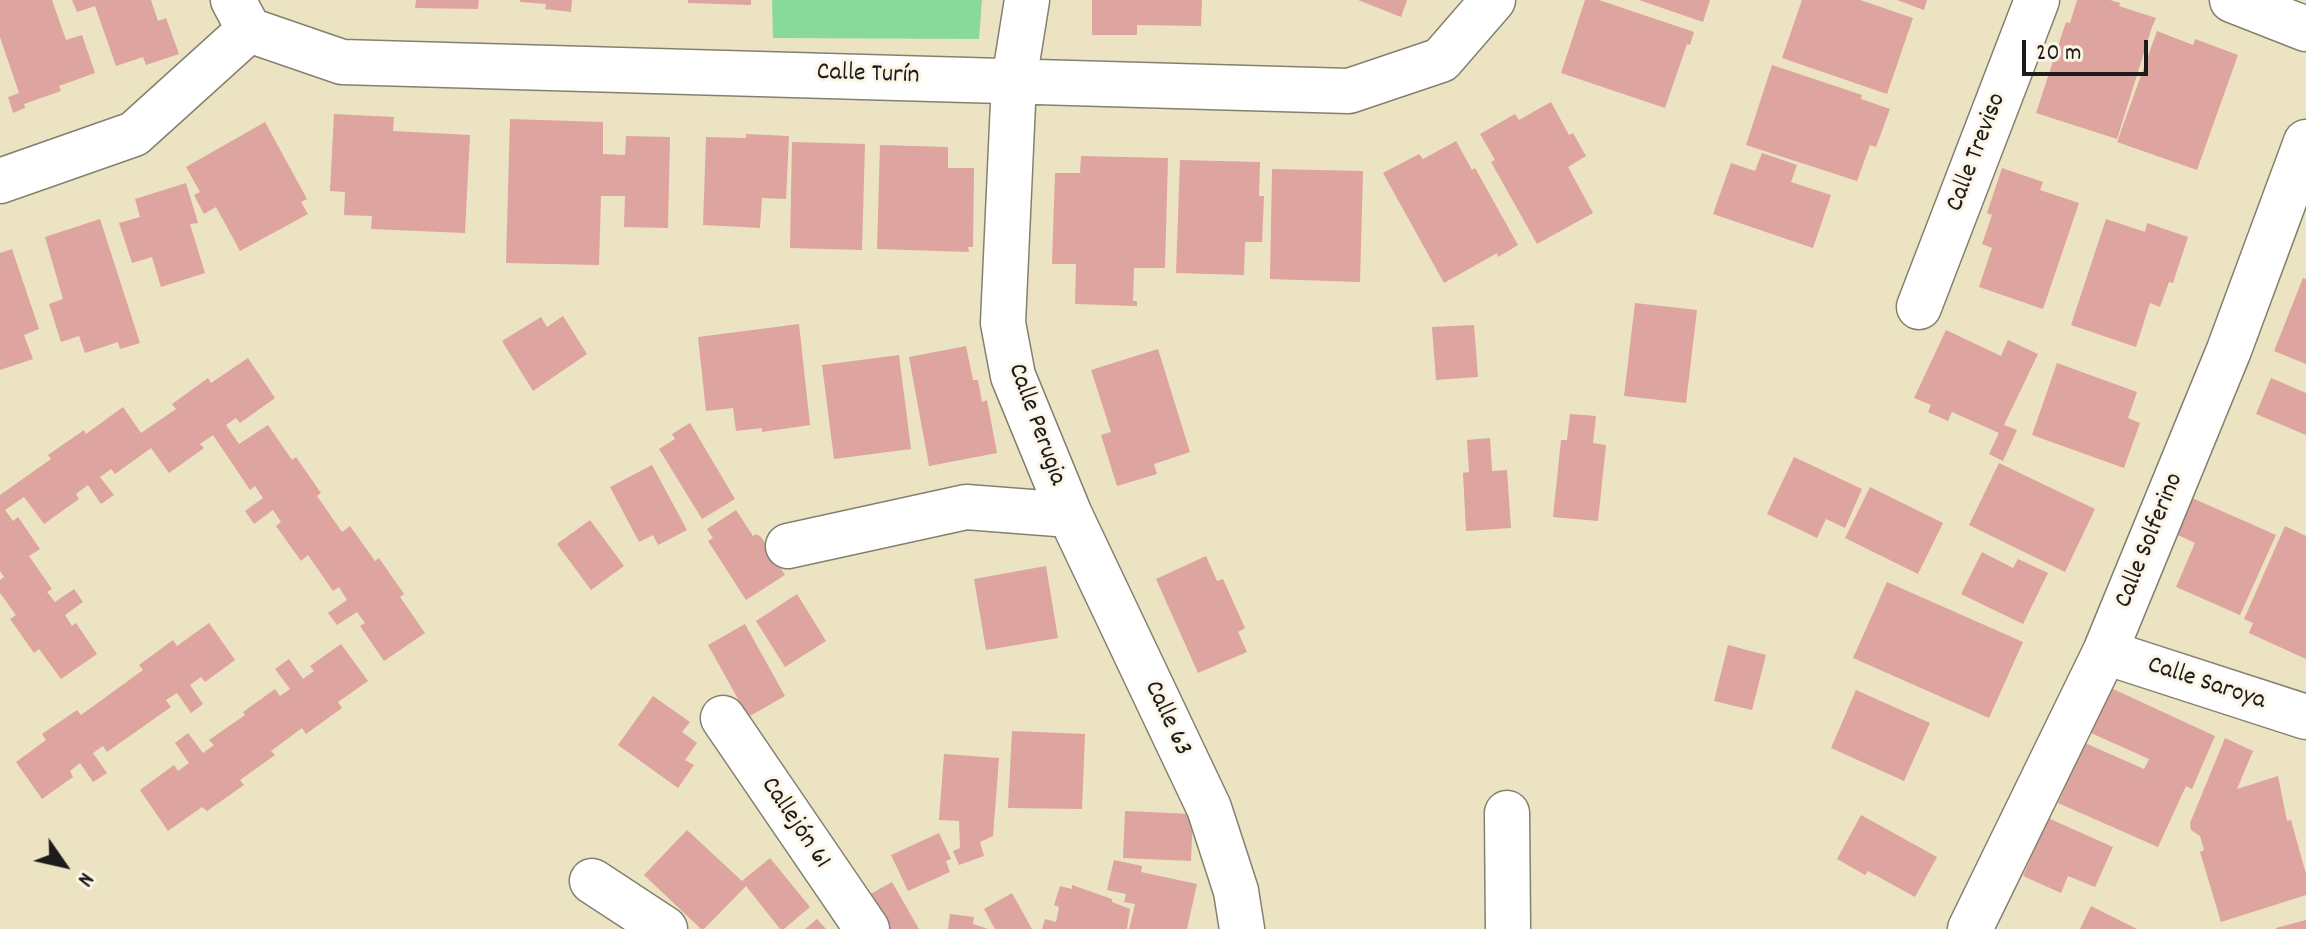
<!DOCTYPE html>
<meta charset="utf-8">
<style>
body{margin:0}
#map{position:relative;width:2306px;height:929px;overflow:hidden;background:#ece3c2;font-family:Dekko,sans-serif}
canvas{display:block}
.north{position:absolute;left:24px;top:825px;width:80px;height:80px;-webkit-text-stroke:6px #fcf5e5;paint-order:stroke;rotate:124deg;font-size:22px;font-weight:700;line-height:32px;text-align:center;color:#1c1c1c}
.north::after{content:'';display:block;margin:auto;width:28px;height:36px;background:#1c1c1c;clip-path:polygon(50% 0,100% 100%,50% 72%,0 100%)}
.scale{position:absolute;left:2022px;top:40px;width:126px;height:36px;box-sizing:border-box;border:4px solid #1c1c1c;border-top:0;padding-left:10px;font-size:24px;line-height:28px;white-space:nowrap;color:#1c1c1c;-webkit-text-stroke:6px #fcf5e5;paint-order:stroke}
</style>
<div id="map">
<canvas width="2306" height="929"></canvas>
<div class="north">N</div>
<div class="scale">20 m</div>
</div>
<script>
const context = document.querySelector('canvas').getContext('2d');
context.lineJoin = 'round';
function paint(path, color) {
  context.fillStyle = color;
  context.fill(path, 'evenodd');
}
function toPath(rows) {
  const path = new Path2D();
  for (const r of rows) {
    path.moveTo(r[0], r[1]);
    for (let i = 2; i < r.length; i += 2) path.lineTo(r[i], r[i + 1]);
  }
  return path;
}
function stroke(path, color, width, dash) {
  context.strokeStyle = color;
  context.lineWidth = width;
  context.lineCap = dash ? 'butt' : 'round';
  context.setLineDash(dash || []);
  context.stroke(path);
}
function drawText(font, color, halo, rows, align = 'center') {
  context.font = font + ' Dekko,sans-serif';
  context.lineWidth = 6;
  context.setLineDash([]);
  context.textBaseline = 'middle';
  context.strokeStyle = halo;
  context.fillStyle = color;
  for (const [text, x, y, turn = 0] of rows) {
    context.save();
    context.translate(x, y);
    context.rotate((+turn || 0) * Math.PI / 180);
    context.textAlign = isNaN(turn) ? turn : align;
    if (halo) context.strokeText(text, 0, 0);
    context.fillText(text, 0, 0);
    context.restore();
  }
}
paint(toPath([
 [772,0,982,0,979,39,773,38]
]), '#89da9a');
paint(toPath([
 [0,0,52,0,66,40,82,35,95,73,59,86,61,91,24,104,25,108,13,113,8,97,19,93,0,37],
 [72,0,151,0,158,21,166,18,179,54,146,65,143,57,116,66,95,6,77,12],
 [416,0,479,0,478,9,415,8],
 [520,0,572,0,571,12,545,9,546,4,520,2],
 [688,0,751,0,751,5,688,3],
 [1092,0,1202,0,1201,26,1137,25,1137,35,1092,35],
 [1358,0,1407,0,1401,17],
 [1585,0,1599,0,1694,32,1690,45,1687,44,1665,108,1561,73],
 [1639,0,1710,0,1703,22],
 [1802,0,1860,0,1913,18,1887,94,1782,58],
 [1897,0,1927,0,1924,10],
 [2077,0,2110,0,2120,3,2119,6,2156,18,2152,27,2117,139,2036,113,2066,22,2070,23],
 [2157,31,2193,45,2195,39,2238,55,2197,170,2117,142],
 [1772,65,1862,95,1861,99,1890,109,1876,147,1870,145,1857,181,1746,145],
 [1551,102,1569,135,1573,133,1586,156,1568,167,1593,213,1537,244,1491,162,1495,160,1480,134,1515,114,1519,120],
 [334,114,394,117,393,131,470,135,465,233,371,229,372,216,344,215,345,192,330,191],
 [510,119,603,122,603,154,625,155,626,136,670,137,668,228,624,227,625,196,601,196,599,265,506,263],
 [265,122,307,199,301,202,308,214,240,251,216,207,204,214,194,195,200,192,186,167],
 [746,134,789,136,786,199,762,198,760,228,703,225,706,137,746,138],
 [1456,141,1472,170,1475,168,1518,245,1498,257,1497,253,1444,283,1383,173,1419,154,1423,159],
 [792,142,865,144,862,250,790,248],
 [880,145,948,147,948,168,974,168,973,247,968,247,969,252,877,249],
 [1762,153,1797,165,1791,182,1831,195,1813,248,1713,214,1731,163,1755,171],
 [1081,156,1168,158,1165,268,1134,268,1133,301,1137,301,1137,306,1075,304,1076,264,1052,264,1055,173,1080,173],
 [1180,160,1260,162,1259,196,1264,196,1262,242,1245,242,1244,275,1176,273],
 [2002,168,2043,182,2040,190,2079,203,2043,309,1979,287,1992,248,1982,244,1992,215,1987,213],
 [1272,169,1363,171,1360,282,1270,279],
 [186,183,198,223,190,224,205,273,161,287,152,257,132,263,119,223,140,217,135,199],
 [100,219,140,343,120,349,118,342,85,353,79,336,61,342,49,304,63,299,45,237],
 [2106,219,2145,232,2147,223,2188,237,2173,283,2169,282,2160,307,2150,303,2136,347,2071,325],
 [12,249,39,329,24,335,33,359,0,370,0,253],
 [2303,278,2306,279,2306,364,2274,351],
 [1635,303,1697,310,1686,403,1624,396],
 [563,316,587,354,533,391,502,341,541,317,547,327],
 [799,324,810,425,762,432,762,428,736,431,733,408,706,411,698,337],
 [1474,325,1478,377,1436,380,1432,327],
 [1946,330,2001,356,2008,340,2038,354,2004,425,2017,430,2003,461,1989,454,1999,433,1952,412,1948,421,1928,412,1931,405,1914,398],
 [966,346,973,380,978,380,982,402,987,400,997,453,929,466,909,357],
 [1158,349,1190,452,1154,464,1157,474,1117,486,1101,435,1111,432,1091,370],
 [899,355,911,449,834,459,822,365],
 [248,358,275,398,240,423,236,418,226,425,239,444,268,425,292,460,296,457,321,493,317,496,342,532,350,526,375,561,379,558,404,594,400,597,425,633,384,661,360,626,365,623,357,612,337,625,328,613,347,600,339,587,333,591,308,555,301,561,276,526,281,522,273,510,254,524,245,511,263,498,255,486,250,490,213,435,200,444,204,448,169,473,151,448,115,474,111,469,100,477,114,495,101,504,88,485,76,494,79,499,44,524,24,497,5,510,13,521,18,517,40,549,29,556,52,589,47,592,55,602,74,589,83,602,65,615,72,626,76,623,97,654,61,679,39,649,34,653,10,619,16,615,0,593,0,580,4,577,0,571,0,495,51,459,48,455,84,430,86,434,123,407,141,433,176,409,172,404,208,378,211,383],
 [2057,363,2137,392,2128,418,2140,423,2124,468,2032,435],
 [2271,378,2306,393,2306,435,2256,414],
 [1570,414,1596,416,1593,443,1606,445,1598,521,1553,517,1561,440,1567,440],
 [690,423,735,499,702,519,659,449,675,439,672,434],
 [1490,438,1492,471,1507,470,1511,528,1466,531,1463,473,1469,472,1467,440],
 [1794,457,1862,489,1845,528,1826,519,1817,538,1767,514],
 [1999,463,2095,509,2065,572,1969,525],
 [652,465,687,530,658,545,653,535,639,542,610,487],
 [1870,487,1943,523,1918,574,1845,538],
 [2183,494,2276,535,2240,615,2176,587,2195,543,2167,530],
 [736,510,753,536,756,534,761,537,785,575,746,600,708,541,713,538,707,529],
 [590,520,624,566,591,590,557,544],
 [2285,526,2306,536,2306,659,2249,633,2253,623,2244,619],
 [1982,552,2013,568,2018,559,2048,573,2023,624,1961,594],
 [1206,556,1217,581,1223,579,1245,628,1238,632,1247,652,1198,673,1156,579],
 [1046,566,1058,638,986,650,974,579],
 [1887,582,2023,642,1989,718,1853,658],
 [797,594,826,641,785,667,756,621],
 [209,623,235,660,205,682,201,677,190,685,203,704,191,713,177,693,166,700,171,707,107,752,103,746,93,753,107,773,93,782,80,763,70,771,73,777,42,799,16,762,46,740,42,734,77,710,81,715,143,670,139,665,173,640,177,646],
 [745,624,785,696,748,717,708,645],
 [341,644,368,681,338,702,342,708,306,734,302,728,271,751,275,755,240,780,244,785,207,811,202,807,168,831,140,790,174,765,178,771,189,763,175,743,188,733,203,753,214,745,209,740,245,715,243,712,275,689,280,696,290,689,275,669,289,659,303,679,314,671,310,666],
 [1728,645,1766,655,1752,710,1714,701],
 [2111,688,2215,736,2192,789,2186,786,2158,847,2058,803,2085,743,2144,769,2149,759,2091,733],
 [1856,690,1930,723,1904,781,1831,748],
 [653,696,690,722,682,732,697,743,685,760,694,765,678,788,618,745],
 [1012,731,1085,734,1082,809,1008,808],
 [2225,738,2253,751,2237,789,2278,776,2287,821,2291,820,2306,874,2306,895,2221,922,2200,852,2204,850,2200,836,2191,830,2190,823],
 [944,754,999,758,993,836,980,842,984,856,959,865,953,851,960,848,959,821,939,820],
 [1125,811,1193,814,1191,861,1123,858],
 [1861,815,1937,857,1915,897,1868,871,1865,875,1837,859],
 [2048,818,2113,847,2095,887,2068,876,2061,893,2023,876],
 [687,830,742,881,770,858,810,907,784,929,780,929,746,886,704,929,701,929,644,875],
 [939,833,951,859,946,861,950,872,908,891,891,855],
 [1114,860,1142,866,1141,872,1197,884,1187,929,1129,929,1135,904,1124,902,1126,894,1107,890],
 [892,882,919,929,886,929,867,896],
 [1072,885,1112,899,1112,902,1130,909,1127,929,1042,929,1045,919,1056,922,1059,907,1054,905,1060,886,1072,889],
 [1012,893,1032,929,995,929,984,909],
 [2091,906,2137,929,2080,929],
 [950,914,974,917,973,924,988,929,948,929],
 [817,919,826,929,805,929],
 [2306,920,2306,929,2276,929,2276,928]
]), '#dda4a0');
const minor = toPath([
 [233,0,249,30,342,62,1349,91,1441,60,1493,0],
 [1027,0,1014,81,1003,323,1013,376,1070,515,1209,808,1236,891,1242,929],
 [2232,0,2306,29],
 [0,181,134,134,249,30],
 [1919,307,2037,0],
 [788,546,966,507,1070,515],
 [2105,652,2306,717],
 [723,718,867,929],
 [1507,813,1508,929],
 [592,881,665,929],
 [1970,929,2105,652,2229,350,2306,142]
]);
stroke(minor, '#84806f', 47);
stroke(minor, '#fff', 44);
drawText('26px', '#1c1c1c', '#fcf5e5', [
 ["Calle Turín",868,76,2],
 ["Calle Treviso",1978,153,-69],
 ["Calle Perugia",1035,425,70],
 ["Calle Solferino",2151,541,-68],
 ["Calle Saroya",2206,685,18],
 ["Calle 63",1166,719,65],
 ["Callejón 61",794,824,56]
]);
</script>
